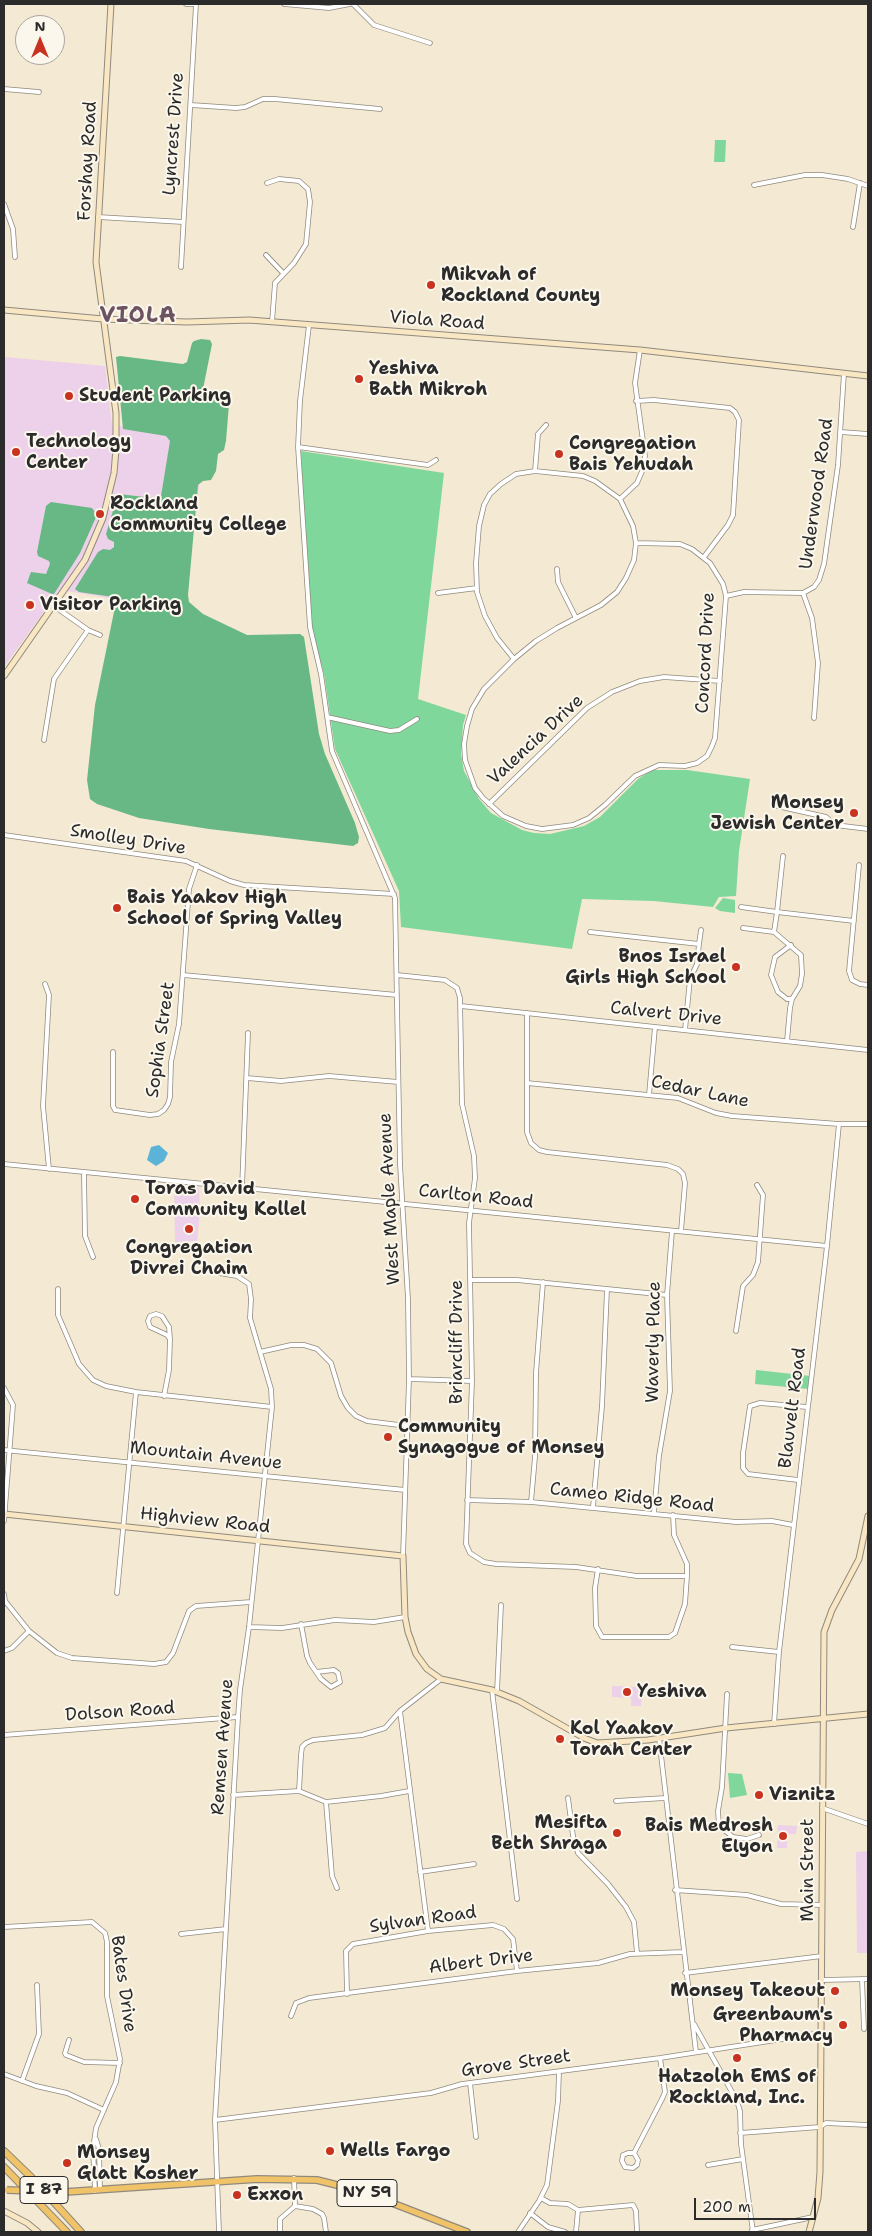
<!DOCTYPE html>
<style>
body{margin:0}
#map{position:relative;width:872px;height:2236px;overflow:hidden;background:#f4e9d2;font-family:"Shantell Sans",sans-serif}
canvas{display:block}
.frame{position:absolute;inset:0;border:5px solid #2b2b2b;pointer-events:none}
.north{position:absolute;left:15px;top:15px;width:50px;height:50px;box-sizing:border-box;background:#fbf7ec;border:1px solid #a8a59f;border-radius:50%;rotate:0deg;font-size:14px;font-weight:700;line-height:20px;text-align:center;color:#2b2b2b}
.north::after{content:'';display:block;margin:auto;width:18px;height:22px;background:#c8321e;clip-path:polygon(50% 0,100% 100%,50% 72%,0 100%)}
.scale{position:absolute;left:694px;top:2198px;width:122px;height:22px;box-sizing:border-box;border:2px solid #2b2b2b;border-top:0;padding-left:6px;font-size:15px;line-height:18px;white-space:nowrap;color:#2b2b2b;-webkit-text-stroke:4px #fbf7ec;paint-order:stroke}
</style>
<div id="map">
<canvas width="872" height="2236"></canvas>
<div class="frame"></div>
<div class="north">N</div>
<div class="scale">200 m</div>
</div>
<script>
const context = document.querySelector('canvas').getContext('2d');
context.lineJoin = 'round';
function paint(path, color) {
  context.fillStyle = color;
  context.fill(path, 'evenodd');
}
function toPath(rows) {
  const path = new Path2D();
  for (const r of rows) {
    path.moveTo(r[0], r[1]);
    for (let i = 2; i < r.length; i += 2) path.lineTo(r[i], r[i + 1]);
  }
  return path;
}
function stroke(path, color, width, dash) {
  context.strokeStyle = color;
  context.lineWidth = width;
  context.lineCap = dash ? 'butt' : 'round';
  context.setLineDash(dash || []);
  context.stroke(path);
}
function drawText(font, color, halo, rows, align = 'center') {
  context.font = font + ' "Shantell Sans",sans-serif';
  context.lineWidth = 4;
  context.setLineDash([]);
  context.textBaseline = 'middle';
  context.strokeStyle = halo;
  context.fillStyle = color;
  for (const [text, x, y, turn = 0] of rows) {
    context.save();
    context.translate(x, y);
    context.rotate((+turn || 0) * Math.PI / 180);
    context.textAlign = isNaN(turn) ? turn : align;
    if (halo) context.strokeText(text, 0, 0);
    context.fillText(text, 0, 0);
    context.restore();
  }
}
paint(toPath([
 [4,357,105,366,112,425,206,438,182,610,60,590,4,667],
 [174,1186,199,1188,200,1211,197,1241,175,1242],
 [612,1686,642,1687,641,1706,631,1706,631,1698,612,1697],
 [778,1825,797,1826,796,1834,787,1834,787,1848,777,1848],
 [868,1851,868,1953,857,1953,856,1852]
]), '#edd0e9');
paint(toPath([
 [715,140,726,140,725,162,714,162],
 [301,451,444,473,418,699,466,715,463,725,461,754,464,771,479,799,491,813,522,830,534,833,550,834,584,826,600,817,638,779,652,770,687,770,750,779,739,851,736,896,719,897,713,907,654,901,582,899,572,949,401,927,399,891,335,749,324,674,308,617],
 [723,898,735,900,735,913,720,911,715,908],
 [756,1370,811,1376,809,1389,755,1384],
 [728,1773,742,1774,747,1795,730,1798]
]), '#7fd79c');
paint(toPath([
 [201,339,210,340,212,344,202,394,203,397,226,401,229,404,226,441,224,450,218,454,216,471,211,480,203,481,198,485,188,595,189,602,203,614,247,635,300,634,304,637,319,734,325,754,355,823,359,837,358,843,353,846,209,829,139,818,97,804,90,799,87,780,95,705,116,602,113,597,79,592,75,589,98,552,103,549,110,550,114,547,114,542,108,539,106,534,118,494,154,498,161,496,170,441,166,436,123,429,116,357,120,356,183,364,187,362,192,343,194,341],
 [51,502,92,508,97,515,80,553,54,594,52,594,27,583,31,572,46,574,50,564,49,561,38,556,37,552,46,506]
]), '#67b884');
paint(toPath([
 [159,1145,168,1153,164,1161,156,1166,147,1160,151,1147]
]), '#5bb4d8');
const street = toPath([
 [186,4,195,4],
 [284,4,329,8,350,4],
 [353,4,374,25,430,43],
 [4,89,39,92],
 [191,105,236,108,245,107,263,99,275,99,380,109],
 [267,183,279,179,299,181,308,189,310,202,306,244,294,263,275,283,272,322],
 [754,185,805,175,822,175,848,179,868,186],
 [4,204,13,229,15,257],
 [98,217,183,222],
 [853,227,860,183],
 [266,255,283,273],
 [181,267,196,4],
 [309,325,300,401,298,447,310,627,321,674,332,751,395,898,400,1164,408,1299,409,1379,403,1556],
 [636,401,654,400,730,408,735,412,739,420,733,515,728,525,704,557],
 [841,432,868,434],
 [298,447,428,465,436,460],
 [535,471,538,434,546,425],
 [636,543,680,544,692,549,710,563,723,584,726,596,715,738,712,746,707,756,697,763,685,766,659,765,635,776,605,805,589,818,573,825,542,829,526,826,503,816,483,798,475,788,465,760,464,744,467,726,472,709,484,689,514,659,536,641,557,628,601,605,617,592,626,578,634,560,636,543,633,526,620,499,637,483,643,469,645,456,635,383,640,350],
 [557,569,558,582,576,618],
 [438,593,477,588],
 [803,593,812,618,818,663,814,718],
 [726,596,744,592,803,593,814,587,819,580,824,564,838,465,844,373],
 [54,606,88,630,100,635],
 [514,659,497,638,485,616,477,592,476,563,479,526,484,505,490,494,501,484,516,474,535,471,583,476,595,481,620,499],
 [327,717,390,731,399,730,417,719],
 [44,740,54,679,88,630],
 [489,804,587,708,612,692,640,681,664,677,720,681],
 [777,806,826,817,835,825,868,829],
 [4,835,186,861,230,881,244,885,394,894],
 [859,865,849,971,852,980,860,984,868,985],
 [741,907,777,912,783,856],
 [743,928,774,932,801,955,802,974,800,986,792,999,790,1008,787,1041],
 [590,932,699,944,697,964,690,979,685,1030],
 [774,932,777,912,854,921],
 [699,944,701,930],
 [791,945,775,957,771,975,778,992,787,999,792,999],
 [183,975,397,995],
 [397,975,445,980,457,988,460,998,462,1104,474,1156,475,1178,469,1223,472,1381,466,1544,470,1553,484,1562,496,1564,576,1567,637,1576,687,1576],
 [45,984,49,995,43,1106,49,1169],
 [461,1006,868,1050],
 [527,1013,527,1132,531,1143,539,1150,547,1152,667,1165,678,1169,683,1174,685,1183,681,1231],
 [113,1052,113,1106,115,1110,150,1115,158,1114,164,1110,168,1104,170,1097,171,1062,179,1024,189,889,197,865],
 [247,1078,281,1081,329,1076,398,1082],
 [527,1083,678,1098,716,1113,732,1116,839,1124],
 [649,1095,655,1027],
 [4,1164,827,1246],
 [84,1173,85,1236,93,1257],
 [242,1188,248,1033],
 [219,1273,237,1276,249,1284,251,1299,250,1318,271,1389,272,1407,249,1627,240,1690,238,1717,215,2120,219,2232],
 [471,1280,517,1280,667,1295],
 [58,1289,58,1315,79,1364,93,1380,106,1386,136,1392,272,1407],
 [736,1331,743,1286,753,1275,758,1262,763,1195,757,1185],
 [260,1352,291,1345,304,1345,317,1349,331,1363,341,1396,348,1408,356,1416,367,1421,407,1426],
 [409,1379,472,1381],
 [4,1388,13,1405,4,1521],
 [164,1396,169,1370,170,1339,167,1335,150,1327,148,1321,150,1316,156,1314,162,1316,169,1327,170,1339],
 [4,1450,405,1490],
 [798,1480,748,1474,743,1468,743,1453,750,1406,760,1403,807,1407],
 [467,1500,531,1502,736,1522,772,1521,793,1525],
 [531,1502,535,1457,536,1373,543,1282],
 [593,1507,602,1406,607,1289],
 [654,1513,659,1456,670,1391,667,1295,672,1231],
 [598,1569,595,1588,596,1626,602,1637,669,1637,675,1633,685,1604,687,1576,687,1564,674,1535,673,1515],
 [117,1593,136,1392],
 [4,1594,5,1601,29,1631,57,1653,72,1658,154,1664,166,1662,173,1653,189,1611,196,1606,251,1602],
 [301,1624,307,1656,310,1663,321,1679,331,1687,340,1682,338,1673,334,1670,316,1672],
 [249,1627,282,1628,335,1620,374,1622,405,1617],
 [732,1647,779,1652],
 [4,1651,12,1648,29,1631],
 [492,1690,517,1899],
 [497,1692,501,1605],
 [727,1694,722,1787,718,1811,719,1826,733,1837,747,1839,759,1835],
 [400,1711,428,1931],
 [774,1724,779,1652,827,1246,839,1124,868,1124],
 [4,1735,238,1717],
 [659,1738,696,2052],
 [299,1791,301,1755,302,1747,306,1743,313,1740,362,1735,385,1728,400,1711,441,1679],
 [233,1795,299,1791,326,1802,381,1796,409,1791],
 [568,1798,573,1836,578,1853,608,1884,626,1907,634,1922,637,1953],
 [616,1801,665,1798],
 [326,1802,332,1876,337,1888],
 [822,1808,868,1824],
 [420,1872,474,1864],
 [675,1890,747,1895,781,1904,822,1905],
 [4,1927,92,1922,105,1933,107,1942,107,1996,120,2059,116,2082,96,2128,93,2149,95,2191],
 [181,1934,226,1929],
 [685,1973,822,1956],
 [862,1979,864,2029],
 [822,1980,868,1979],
 [347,1994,346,1951,353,1944,428,1931,493,1925,504,1929,513,1939,517,1971],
 [291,2016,296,2003,309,1998,517,1971,598,1963,630,1954,683,1952],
 [694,2024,737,2101,740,2111,741,2144,753,2232],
 [69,2040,65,2053,66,2055,84,2062,120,2063],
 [4,2074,36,2086,67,2093,104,2110],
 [22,2081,39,2034,37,1985],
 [470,2083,476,2137],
 [215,2120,431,2093,462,2084,660,2058,821,2033],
 [740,2133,820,2127,826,2123,868,2125],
 [96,2139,99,2149,100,2190],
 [634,2153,628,2153,623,2155,622,2161,625,2167,633,2168,637,2165,638,2160,634,2153,662,2099,665,2092,660,2058],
 [708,2165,743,2159],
 [541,2198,550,2203,568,2204,578,2210,633,2205,636,2211,637,2232],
 [295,2206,313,2209,322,2214,324,2218,326,2232],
 [530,2213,548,2227,565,2232],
 [752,2230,813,2217],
 [280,2232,280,2219,295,2206,294,2178],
 [518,2232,539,2201,547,2185,558,2101,559,2072],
 [576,2232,578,2210]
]);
const secondary = toPath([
 [4,310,103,319,187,322,249,320,640,350,868,376],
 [4,676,85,560,103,518,114,473,116,449,116,413,96,262,111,4],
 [4,1514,403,1556,405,1617,408,1632,416,1654,427,1669,441,1679,492,1690,519,1701,584,1738,597,1743,648,1740,726,1728,868,1714],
 [4,2211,27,2223,38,2232],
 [809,2232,818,2198,820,2172,824,1632,832,1610,859,1559,868,1516]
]);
const primary = toPath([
 [65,2192,257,2179,317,2180,361,2191,467,2232]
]);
const highway = toPath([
 [4,2151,31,2177,81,2232],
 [4,2167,67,2232]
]);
stroke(street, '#908a7e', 5.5);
stroke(secondary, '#908a7e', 7);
stroke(primary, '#908a7e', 8);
stroke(highway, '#908a7e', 8);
stroke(street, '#fff', 4);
stroke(secondary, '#f9e7c3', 5);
stroke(primary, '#f1c369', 5.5);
stroke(highway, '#f1c369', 6);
const primaryBridge = toPath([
 [7,2190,65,2192]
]);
stroke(primaryBridge, '#908a7e', 8, []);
stroke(primaryBridge, '#f1c369', 5.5);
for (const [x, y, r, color] of [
 [431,285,5,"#c8321e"],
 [359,379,5,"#c8321e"],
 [69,396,5,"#c8321e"],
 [16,452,5,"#c8321e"],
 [559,454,5,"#c8321e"],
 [100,514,5,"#c8321e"],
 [30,605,5,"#c8321e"],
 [854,813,5,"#c8321e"],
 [117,908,5,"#c8321e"],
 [736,967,5,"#c8321e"],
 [135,1199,5,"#c8321e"],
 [189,1229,5,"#c8321e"],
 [388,1437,5,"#c8321e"],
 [627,1692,5,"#c8321e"],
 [560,1739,5,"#c8321e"],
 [759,1795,5,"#c8321e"],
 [617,1833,5,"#c8321e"],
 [783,1836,5,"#c8321e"],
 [835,1991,5,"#c8321e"],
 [843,2025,5,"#c8321e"],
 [737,2058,5,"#c8321e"],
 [330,2151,5,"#c8321e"],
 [67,2163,5,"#c8321e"],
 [237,2195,5,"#c8321e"]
]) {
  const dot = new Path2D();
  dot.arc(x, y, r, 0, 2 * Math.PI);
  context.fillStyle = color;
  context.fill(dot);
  stroke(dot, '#fbf7ec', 2);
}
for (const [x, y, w] of [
 [44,2190,48],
 [367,2193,60]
]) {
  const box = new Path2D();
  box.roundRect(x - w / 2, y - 13.5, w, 27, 4);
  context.fillStyle = '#fbf7ec';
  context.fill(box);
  stroke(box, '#2b2b2b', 1);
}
drawText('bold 16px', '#2b2b2b', null, [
 ["I 87",44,2190],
 ["NY 59",367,2193]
]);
drawText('18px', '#2b2b2b', '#fbf7ec', [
 ["Lyncrest Drive",174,134,-86],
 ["Forshay Road",88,161,-87],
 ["Viola Road",437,321,4],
 ["Underwood Road",817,494,-82],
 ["Concord Drive",706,653,-87],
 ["Valencia Drive",536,740,-43],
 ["Smolley Drive",128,840,9],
 ["Calvert Drive",666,1014,6],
 ["Sophia Street",161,1040,-82],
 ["Cedar Lane",700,1092,12],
 ["Carlton Road",476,1197,6],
 ["West Maple Avenue",390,1199,-93],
 ["Briarcliff Drive",457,1342,-90],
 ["Waverly Place",654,1342,-89],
 ["Blauvelt Road",793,1408,-83],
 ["Mountain Avenue",206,1456,6],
 ["Cameo Ridge Road",632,1498,6],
 ["Highview Road",205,1521,6],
 ["Dolson Road",120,1712,-4],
 ["Remsen Avenue",223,1747,-86],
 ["Main Street",808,1870,-90],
 ["Sylvan Road",423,1920,-8],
 ["Albert Drive",481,1962,-7],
 ["Bates Drive",123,1984,82],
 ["Grove Street",516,2064,-8]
]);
drawText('bold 18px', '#2b2b2b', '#fbf7ec', [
 ["Mikvah of",441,275],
 ["Rockland County",441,296],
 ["Yeshiva",369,369],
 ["Bath Mikroh",369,390],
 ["Student Parking",79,396],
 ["Technology",26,442],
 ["Center",26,463],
 ["Congregation",569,444],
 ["Bais Yehudah",569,465],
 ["Rockland",110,504],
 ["Community College",110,525],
 ["Visitor Parking",40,605],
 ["Monsey",844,803,"right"],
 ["Jewish Center",844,824,"right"],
 ["Bais Yaakov High",127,898],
 ["School of Spring Valley",127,919],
 ["Bnos Israel",726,957,"right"],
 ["Girls High School",726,978,"right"],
 ["Toras David",145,1189],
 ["Community Kollel",145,1210],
 ["Congregation",189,1248,"center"],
 ["Divrei Chaim",189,1269,"center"],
 ["Community",398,1427],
 ["Synagogue of Monsey",398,1448],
 ["Yeshiva",637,1692],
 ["Kol Yaakov",570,1729],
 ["Torah Center",570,1750],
 ["Viznitz",769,1795],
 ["Mesifta",607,1823,"right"],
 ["Beth Shraga",607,1844,"right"],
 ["Bais Medrosh",773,1826,"right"],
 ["Elyon",773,1847,"right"],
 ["Monsey Takeout",825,1991,"right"],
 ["Greenbaum's",833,2015,"right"],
 ["Pharmacy",833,2036,"right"],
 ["Hatzoloh EMS of",737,2077,"center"],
 ["Rockland, Inc.",737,2098,"center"],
 ["Wells Fargo",340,2151],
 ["Monsey",77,2153],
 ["Glatt Kosher",77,2174],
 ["Exxon",247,2195]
], 'left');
context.letterSpacing = '1px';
drawText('bold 22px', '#6d5361', '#fbf7ec', [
 ["VIOLA",138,316]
]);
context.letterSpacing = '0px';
</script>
